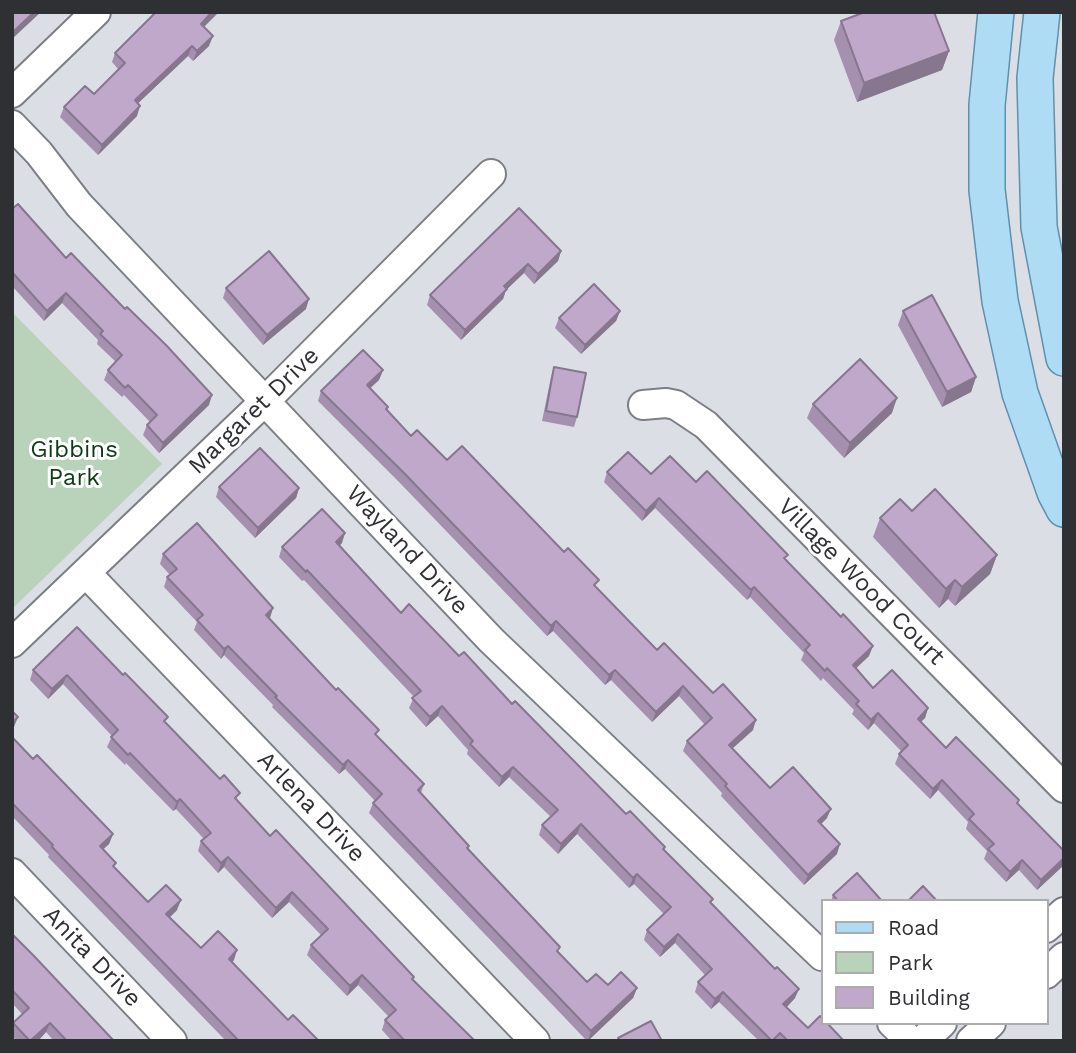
<!DOCTYPE html>
<style>
body{margin:0}
#map{position:relative;width:1076px;height:1053px;overflow:hidden;background:#dbdfe5;font-family:"Work Sans",sans-serif}
canvas{display:block}
.frame{position:absolute;inset:0;border:14px solid #2f3033;pointer-events:none}
.legend{position:absolute;left:821px;top:899px;width:228px;height:126px;box-sizing:border-box;background:#fff;border:2px solid #acacad;margin:0;padding:9px 12px;list-style:none;font-size:21px;color:#2f3033}
.legend li{display:flex;align-items:center;gap:14px;height:35px}
.legend b{width:35px;border:2px solid #acacad}
</style>
<div id="map">
<canvas width="1076" height="1053"></canvas>
<div class="frame"></div>
<ul class="legend">
<li><b style="height:9px;background:#aedcf5"></b>Road</li>
<li><b style="height:19px;background:#b8d3b9"></b>Park</li>
<li><b style="height:19px;background:#c0a8cb"></b>Building</li>
</ul>
</div>
<script>
const context = document.querySelector('canvas').getContext('2d');
context.lineJoin = 'round';
function paint(path, color) {
  context.fillStyle = color;
  context.fill(path, 'evenodd');
}
function toPath(rows) {
  const path = new Path2D();
  for (const r of rows) {
    path.moveTo(r[0], r[1]);
    for (let i = 2; i < r.length; i += 2) path.lineTo(r[i], r[i + 1]);
  }
  return path;
}
function stroke(path, color, width, dash) {
  context.strokeStyle = color;
  context.lineWidth = width;
  context.lineCap = dash ? 'butt' : 'round';
  context.setLineDash(dash || []);
  context.stroke(path);
}
function drawText(font, color, halo, rows, align = 'center') {
  context.font = font + ' "Work Sans",sans-serif';
  context.lineWidth = 6;
  context.setLineDash([]);
  context.textBaseline = 'middle';
  context.strokeStyle = halo;
  context.fillStyle = color;
  for (const [text, x, y, turn = 0] of rows) {
    context.save();
    context.translate(x, y);
    context.rotate((+turn || 0) * Math.PI / 180);
    context.textAlign = isNaN(turn) ? turn : align;
    if (halo) context.strokeText(text, 0, 0);
    context.fillText(text, 0, 0);
    context.restore();
  }
}
paint(toPath([
 [12,312,162,464,12,609]
]), '#b8d3b9');
const minor = toPath([
 [12,93,96,12],
 [12,125,39,153,79,205,491,640,822,956],
 [643,405,666,403,676,405,706,425,1064,788],
 [86,573,535,1041],
 [12,643,266,400,491,174],
 [12,873,172,1041],
 [1046,928,1064,912],
 [1046,974,1064,957],
 [892,1023,911,1041],
 [922,1041,942,1023],
 [971,1041,991,1023]
]);
const major = toPath([
 [996,12,987,105,987,190,1000,301,1020,393,1055,492,1064,509],
 [1042,12,1035,78,1039,227,1064,358]
]);
stroke(minor, '#7b7f85', 32);
stroke(major, '#5e91ad', 38);
stroke(minor, '#fff', 28);
stroke(major, '#aedcf5', 35);
paint(toPath([
 [841,21,949,51,942,70,857,102,834,40],
 [204,27,209,46,193,61,188,56,138,103,137,116,98,155,60,117,64,107,94,94,118,69,112,62,115,53],
 [12,209,66,258,209,405,159,453,143,435,147,425,150,422,124,395,122,397,104,380,108,370,116,362,97,344,98,340,62,303,44,321,12,286],
 [561,251,558,261,534,284,524,273,506,290,503,299,461,340,427,305,430,295],
 [226,288,306,309,263,345,223,298],
 [620,311,616,321,581,354,555,328,559,318],
 [903,311,976,377,971,392,942,407,898,325],
 [554,367,577,417,574,427,542,421,551,377],
 [383,370,379,380,370,388,388,407,387,410,411,436,447,460,596,587,657,650,713,693,753,730,732,749,770,788,827,818,821,824,837,854,804,885,721,796,722,793,683,751,687,741,705,725,679,696,652,722,611,680,605,685,553,631,547,636,400,483,318,401,321,391],
 [813,404,892,413,844,458,807,418],
 [607,472,651,474,696,482,786,560,869,656,856,668,873,688,928,708,925,718,921,722,946,748,1019,800,1018,804,1064,865,1037,890,1019,870,1006,882,984,859,987,851,966,829,968,822,938,790,930,799,895,764,899,754,901,751,874,723,868,730,852,714,854,710,823,678,821,681,801,660,804,653,750,597,747,600,655,508,642,521,604,482],
 [219,487,299,488,296,498,255,538,216,497],
 [912,511,997,555,990,574,955,606,948,599,939,608,873,537,880,518],
 [342,543,340,545,401,613,459,656,626,814,665,847,664,850,713,899,711,903,795,998,787,1007,808,1028,844,1041,759,1041,719,1002,711,1009,695,992,698,982,705,975,675,943,660,957,644,940,647,930,664,914,634,884,629,888,577,834,558,854,539,835,542,825,551,817,509,777,499,787,467,754,468,750,438,716,426,727,409,708,414,697,304,580,302,581,279,557,282,547],
 [163,554,273,608,269,619,377,735,424,784,421,793,558,953,587,982,637,988,633,998,587,1041,369,813,373,803,375,801,345,769,339,774,272,707,273,705,224,655,221,659,194,630,197,622,164,587,167,577,170,575,160,564],
 [77,627,270,836,475,1041,392,1041,382,1030,385,1020,389,1017,358,985,347,996,307,955,311,945,321,935,289,902,272,918,224,867,218,873,198,851,201,841,204,839,176,809,173,811,126,763,125,765,107,747,112,736,63,684,48,699,30,680,33,670],
 [12,737,33,759,113,834,109,844,103,849,115,868,148,902,177,910,170,917,201,948,234,960,232,962,288,1020,319,1041,226,1041,48,857,49,855,12,816],
 [833,895,882,901,831,901],
 [12,934,114,1041,54,1041,46,1032,38,1041,17,1041,12,1036,13,1023,22,1014,12,1003]
]), '#a590af');
paint(toPath([
 [34,12,41,12,12,39,12,33],
 [212,12,219,12,197,34,201,24],
 [213,36,209,46,193,61,197,51],
 [192,46,188,56,131,110,135,100],
 [949,51,942,70,857,102,864,83],
 [140,106,137,116,98,155,102,145],
 [561,251,558,261,534,284,538,274],
 [528,264,524,273,506,290,503,299,461,340,465,330,504,286],
 [66,293,62,303,44,321,47,311],
 [309,299,306,309,263,345,267,335],
 [620,311,616,321,581,354,585,345],
 [383,370,379,380,363,395,367,385],
 [976,377,971,392,942,407,947,392],
 [212,395,209,405,159,453,163,443],
 [897,398,892,413,844,458,850,443],
 [299,488,296,498,255,538,258,528],
 [659,498,655,508,642,521,646,511],
 [345,533,342,543,333,552,336,542],
 [997,555,990,574,955,606,962,587],
 [955,580,948,599,939,608,946,589],
 [754,587,750,597,747,600,751,590],
 [273,608,270,618,262,625,266,615],
 [556,621,553,631,547,636,551,626],
 [228,646,224,655,221,659,224,649],
 [873,646,869,656,849,675,853,665],
 [615,670,611,680,605,685,609,675],
 [67,675,63,684,48,699,52,689],
 [683,686,679,696,652,722,656,712],
 [442,706,438,716,426,727,430,717],
 [928,708,925,718,914,728,918,719],
 [878,713,874,723,868,730,871,720],
 [18,717,14,727,12,729,12,723],
 [756,720,753,730,725,755,729,745],
 [348,760,345,769,339,774,343,765],
 [513,767,509,777,499,787,502,777],
 [942,780,938,790,930,799,933,789],
 [180,799,176,809,173,811,177,802],
 [831,809,827,818,814,831,818,821],
 [581,824,577,834,558,854,561,844],
 [113,834,109,844,96,856,100,846],
 [840,844,837,854,804,885,808,875],
 [228,857,224,867,218,873,221,863],
 [1064,858,1064,865,1037,890,1041,880],
 [1022,860,1019,870,1006,882,1010,872],
 [637,874,634,884,629,888,633,878],
 [292,892,289,902,272,918,276,908],
 [181,900,177,910,163,924,166,914],
 [678,934,675,943,660,957,664,947],
 [237,950,234,960,225,969,229,959],
 [362,975,358,985,347,996,350,986],
 [637,988,633,998,588,1041,591,1031],
 [799,989,795,998,780,1014,783,1004],
 [723,992,719,1002,711,1009,715,999],
 [50,1023,46,1032,38,1041,31,1041]
]), '#86768e');
const building = toPath([
 [12,12,34,12,12,33,12,12],
 [156,12,212,12,201,24,213,36,197,51,192,46,135,100,140,106,102,145,64,107,85,86,94,94,125,63,115,53,156,12],
 [865,12,934,12,949,51,864,83,841,21,865,12],
 [18,204,66,258,71,253,125,309,127,307,166,345,212,395,163,443,147,425,157,415,128,385,125,388,108,370,122,355,100,334,103,331,66,293,47,311,12,272,12,209,18,204],
 [519,208,561,251,538,274,528,264,504,286,507,289,465,330,430,295,519,208],
 [269,251,309,299,267,335,226,288,269,251],
 [594,284,620,311,585,345,559,318,594,284],
 [932,295,976,377,947,392,903,311,932,295],
 [363,350,383,370,367,385,388,407,386,409,411,436,417,430,447,460,462,446,564,552,568,548,599,580,594,585,657,650,664,643,713,693,723,684,756,720,729,745,770,788,793,767,831,809,818,821,840,844,808,875,725,786,727,784,687,741,712,718,683,686,656,712,615,670,609,675,556,621,551,626,404,473,321,391,363,350],
 [860,359,897,398,850,443,813,404,860,359],
 [554,367,586,373,577,417,546,411,554,367],
 [260,448,299,488,258,528,219,487,260,448],
 [628,452,651,474,670,456,696,482,707,471,788,555,784,558,841,617,843,614,873,646,853,665,873,688,892,670,928,708,918,719,946,748,956,737,1019,800,1017,803,1064,851,1064,858,1041,880,1022,860,1010,872,988,849,994,844,969,819,974,814,942,780,933,789,899,754,908,745,878,713,871,720,856,704,859,701,827,668,825,671,805,650,810,645,754,587,751,590,659,498,646,511,607,472,628,452],
 [935,489,997,555,962,587,955,580,946,589,880,518,900,499,912,511,935,489],
 [322,509,345,533,336,542,401,613,409,604,459,656,464,652,512,704,515,701,626,814,630,811,665,847,663,849,713,899,710,902,775,969,777,967,799,989,783,1004,808,1028,820,1016,822,1018,822,1023,827,1023,844,1041,788,1041,780,1033,772,1041,723,992,715,999,698,982,712,969,678,934,664,947,647,930,671,907,637,874,633,878,581,824,561,844,542,825,558,810,513,767,502,777,470,744,473,741,442,706,430,717,412,698,421,691,307,570,306,572,282,547,322,509],
 [197,523,273,608,266,615,336,690,338,688,379,730,375,734,424,784,418,790,469,846,467,848,560,947,557,951,587,982,596,974,608,985,621,972,637,988,591,1031,373,803,382,794,348,760,343,765,275,697,277,696,228,646,224,649,197,620,203,615,167,577,177,569,163,554,197,523],
 [77,627,123,675,125,673,168,717,164,721,220,779,224,775,240,793,235,798,270,836,276,830,414,977,412,979,475,1041,405,1041,385,1020,396,1010,362,975,350,986,311,945,328,929,292,892,276,908,228,857,221,863,201,841,211,833,180,799,177,802,130,753,128,755,111,737,118,730,67,675,52,689,33,670,77,627],
 [12,711,18,717,12,723,12,711],
 [12,737,33,759,37,755,113,834,100,846,116,863,113,866,148,902,166,885,181,900,166,914,201,948,218,931,237,950,229,959,288,1020,293,1015,319,1041,239,1041,52,847,53,845,12,803,12,737],
 [857,873,882,901,838,901,833,895,857,873],
 [923,886,937,901,908,901,923,886],
 [12,934,34,956,114,1041,67,1041,50,1023,30,1041,13,1023,29,1008,12,990,12,934],
 [651,1021,662,1041,620,1041,618,1038,651,1021]
]);
paint(building, '#c0a8cb');
stroke(building, '#86768e', 2);
drawText('24px', '#2f3033', '#fff', [
 ["Margaret Drive",254,411,-44],
 ["Wayland Drive",407,550,47],
 ["Village Wood Court",861,582,45],
 ["Arlena Drive",311,807,46],
 ["Anita Drive",92,957,46]
]);
drawText('24px', '#0c3c14', '#fff', [
 ["Gibbins",74,450],
 ["Park",74,478]
]);
</script>
